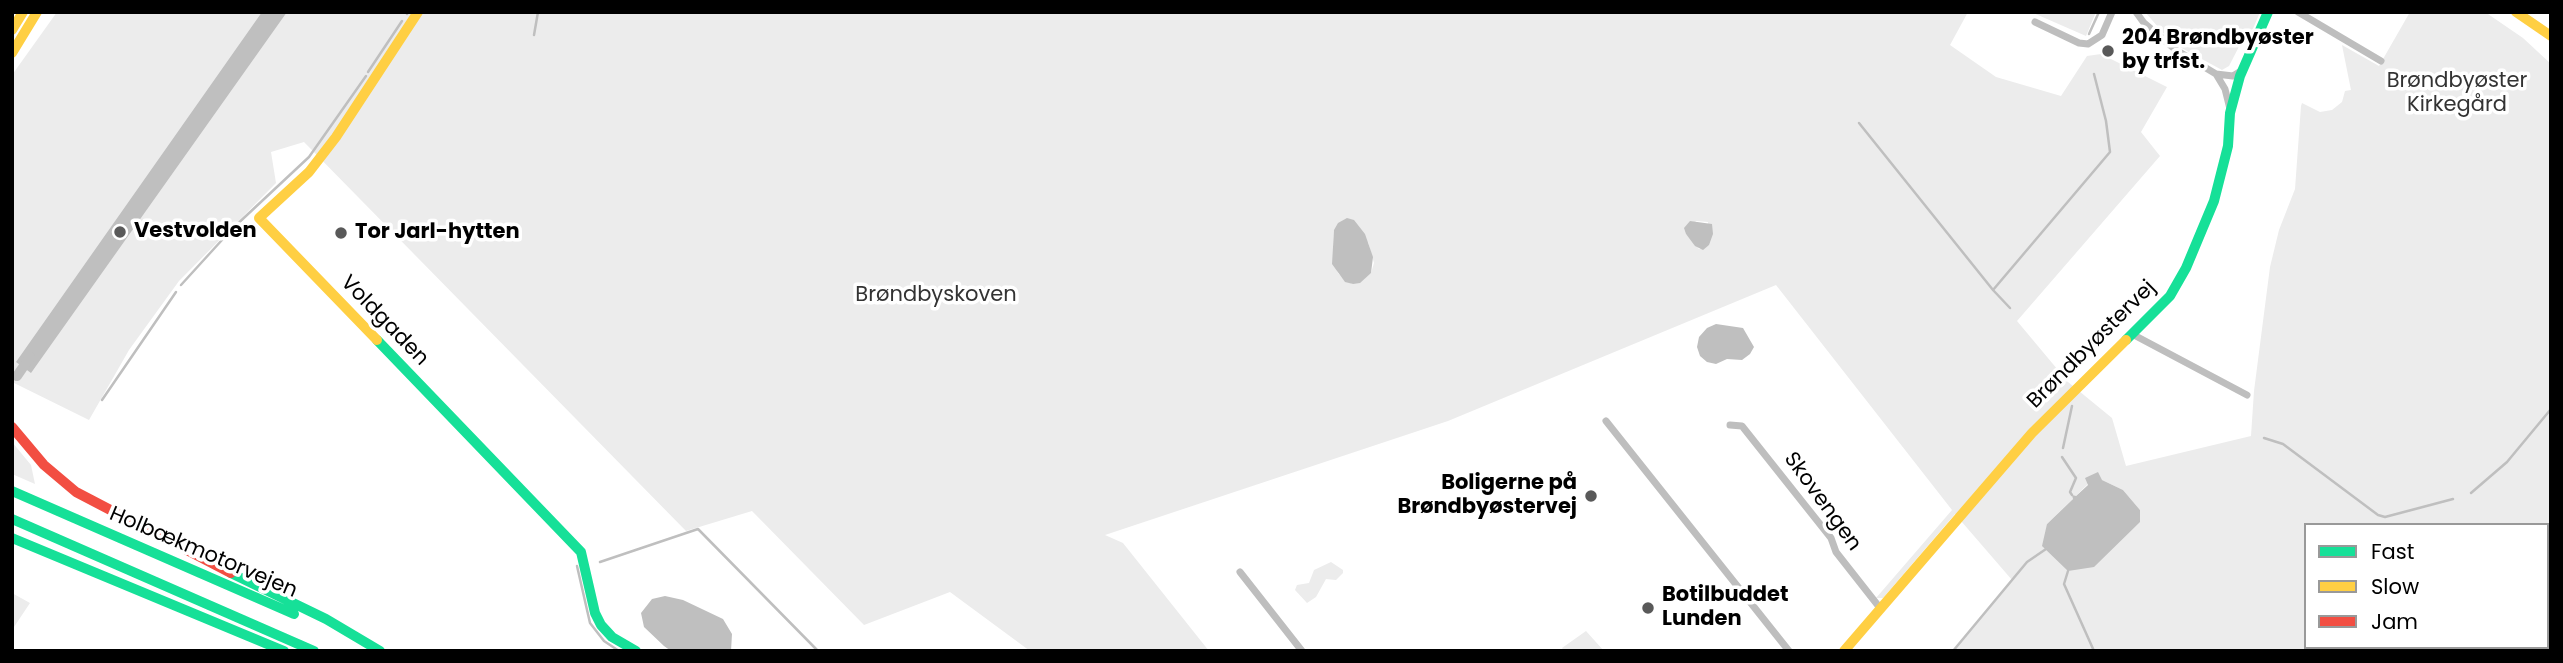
<!DOCTYPE html>
<meta charset="utf-8">
<style>
body{margin:0}
#map{position:relative;width:2563px;height:663px;overflow:hidden;background:#fff;font-family:Poppins,sans-serif}
canvas{display:block}
.frame{position:absolute;inset:0;border:14px solid #000;pointer-events:none}
.legend{position:absolute;left:2304px;top:523px;width:245px;height:126px;box-sizing:border-box;background:#fff;border:2px solid #999;margin:0;padding:9px 12px;list-style:none;font-size:21px;color:#000}
.legend li{display:flex;align-items:center;gap:14px;height:35px}
.legend b{width:35px;border:2px solid #999}
</style>
<div id="map">
<canvas width="2563" height="663"></canvas>
<div class="frame"></div>
<ul class="legend">
<li><b style="height:9px;background:#16e098"></b>Fast</li>
<li><b style="height:9px;background:#ffcf43"></b>Slow</li>
<li><b style="height:9px;background:#f24e42"></b>Jam</li>
</ul>
</div>
<script>
const context = document.querySelector('canvas').getContext('2d');
context.lineJoin = 'round';
function paint(path, color) {
  context.fillStyle = color;
  context.fill(path, 'evenodd');
}
function toPath(rows) {
  const path = new Path2D();
  for (const r of rows) {
    path.moveTo(r[0], r[1]);
    for (let i = 2; i < r.length; i += 2) path.lineTo(r[i], r[i + 1]);
  }
  return path;
}
function stroke(path, color, width, dash) {
  context.strokeStyle = color;
  context.lineWidth = width;
  context.lineCap = dash ? 'butt' : 'round';
  context.setLineDash(dash || []);
  context.stroke(path);
}
function drawText(font, color, halo, rows, align = 'center') {
  context.font = font + ' Poppins,sans-serif';
  context.lineWidth = 7;
  context.setLineDash([]);
  context.textBaseline = 'middle';
  context.strokeStyle = halo;
  context.fillStyle = color;
  for (const [text, x, y, turn = 0] of rows) {
    context.save();
    context.translate(x, y);
    context.rotate((+turn || 0) * Math.PI / 180);
    context.textAlign = isNaN(turn) ? turn : align;
    if (halo) context.strokeText(text, 0, 0);
    context.fillText(text, 0, 0);
    context.restore();
  }
}
paint(toPath([
 [57,12,1968,12,1950,45,1996,77,2061,96,2087,56,2101,54,2167,87,2141,132,2160,156,2017,321,2068,382,2112,418,2126,466,2251,436,2254,391,2270,267,2279,230,2295,189,2301,106,2302,103,2320,112,2332,110,2342,102,2345,91,2351,90,2342,45,2379,66,2410,12,2485,12,2523,38,2551,64,2551,651,1953,651,2012,580,1955,514,1883,598,1876,598,1952,510,1776,285,1448,421,1105,535,1123,543,1209,651,1030,651,950,592,864,625,752,511,686,531,304,142,271,152,276,183,179,281,129,350,89,420,12,382,12,75],
 [1696,221,1708,222,1709,245,1699,249,1686,234],
 [1334,230,1368,242,1374,263,1371,273,1353,284,1345,281,1338,273,1333,252],
 [2102,480,2123,490,2140,510,2140,522,2047,524,2088,484],
 [2306,525,2547,525,2547,647,2306,647],
 [2031,12,2096,12,2086,36],
 [2145,12,2260,12,2250,36,2245,35,2229,66,2222,70,2178,46,2165,35],
 [12,442,31,465,35,484,12,474],
 [1331,562,1343,570,1343,573,1336,580,1326,579,1316,597,1307,603,1295,590,1297,585,1309,583,1314,570],
 [12,593,30,603,12,630],
 [1586,631,1604,651,1564,651,1562,648]
]), '#ececec');
paint(toPath([
 [262,12,287,12,31,373,16,362],
 [1347,218,1354,220,1365,234,1373,257,1371,273,1360,283,1353,284,1345,282,1332,264,1334,230,1338,223],
 [1690,221,1712,224,1713,234,1709,245,1703,250,1695,246,1686,234,1684,228],
 [1716,324,1743,328,1754,347,1750,354,1742,360,1727,359,1716,364,1707,362,1700,356,1697,347,1699,337,1707,328],
 [2098,472,2102,480,2123,490,2140,510,2140,522,2094,567,2068,571,2042,546,2047,524,2073,499,2072,495,2076,496,2088,485,2085,478],
 [665,596,683,600,723,619,732,634,731,651,671,651,664,646,644,627,641,613,652,599]
]), '#bfbfbf');
stroke(toPath([
 [407,14,408,12],
 [2089,34,2099,12],
 [534,35,538,12],
 [368,72,402,21],
 [1859,123,1993,290,2010,308],
 [181,285,232,229,309,157,366,76],
 [1993,290,2110,152,2106,121,2094,74],
 [102,400,176,292],
 [2264,438,2283,444,2378,515,2385,517,2453,499],
 [2063,448,2072,406],
 [2062,457,2076,478,2070,492,2072,495],
 [2471,493,2507,462,2551,409],
 [600,562,698,529,818,651],
 [577,566,590,623,604,641,619,651],
 [2068,571,2064,584,2094,651],
 [1953,651,2027,562,2046,549]
]), '#bfbfbf', 2.5);
stroke(toPath([
 [17,376,30,357]
]), '#bfbfbf', 10);
stroke(toPath([
 [2136,12,2144,23,2176,50,2216,74,2233,76,2241,71],
 [2298,12,2381,61],
 [2035,22,2079,43,2088,44,2102,35,2112,12],
 [2216,74,2225,89,2230,109],
 [2132,334,2247,395],
 [1606,421,1789,651],
 [1730,425,1742,426,1831,538,1836,552,1880,608],
 [1240,572,1302,651]
]), '#bebebe', 7);
stroke(toPath([
 [377,340,581,552,595,613,601,625,612,637,636,651],
 [2126,340,2170,296,2186,268,2214,201,2228,146,2230,113,2240,76,2268,12],
 [12,491,294,614],
 [12,519,314,651],
 [12,538,284,651],
 [231,573,326,619,380,651]
]), '#16e098', 10);
stroke(toPath([
 [2516,12,2551,36],
 [12,30,23,12],
 [12,53,37,12],
 [377,340,259,218,309,172,336,137,418,12],
 [1844,651,2032,433,2126,340]
]), '#ffcf43', 10);
stroke(toPath([
 [12,427,44,465,76,492,231,573]
]), '#f24e42', 10);
for (const [x, y, r, color] of [
 [2108,51,7,"#595959"],
 [120,232,7,"#595959"],
 [341,233,7,"#595959"],
 [1591,496,7,"#595959"],
 [1648,608,7,"#595959"]
]) {
  const dot = new Path2D();
  dot.arc(x, y, r, 0, 2 * Math.PI);
  context.fillStyle = color;
  context.fill(dot);
  stroke(dot, '#fff', 2.5);
}
drawText('bold 21px', '#000', '#fff', [
 ["204 Brøndbyøster",2122,39],
 ["by trfst.",2122,63],
 ["Vestvolden",134,232],
 ["Tor Jarl-hytten",355,233],
 ["Boligerne på",1577,484,"right"],
 ["Brøndbyøstervej",1577,508,"right"],
 ["Botilbuddet",1662,596],
 ["Lunden",1662,620]
], 'left');
drawText('21px', '#333', '#fff', [
 ["Brøndbyøster",2457,82],
 ["Kirkegård",2457,106],
 ["Brøndbyskoven",936,296]
]);
drawText('21px', '#000', '#fff', [
 ["Voldgaden",384,321,46],
 ["Brøndbyøstervej",2092,345,-45],
 ["Skovengen",1822,502,54],
 ["Holbækmotorvejen",203,553,23]
]);
</script>
